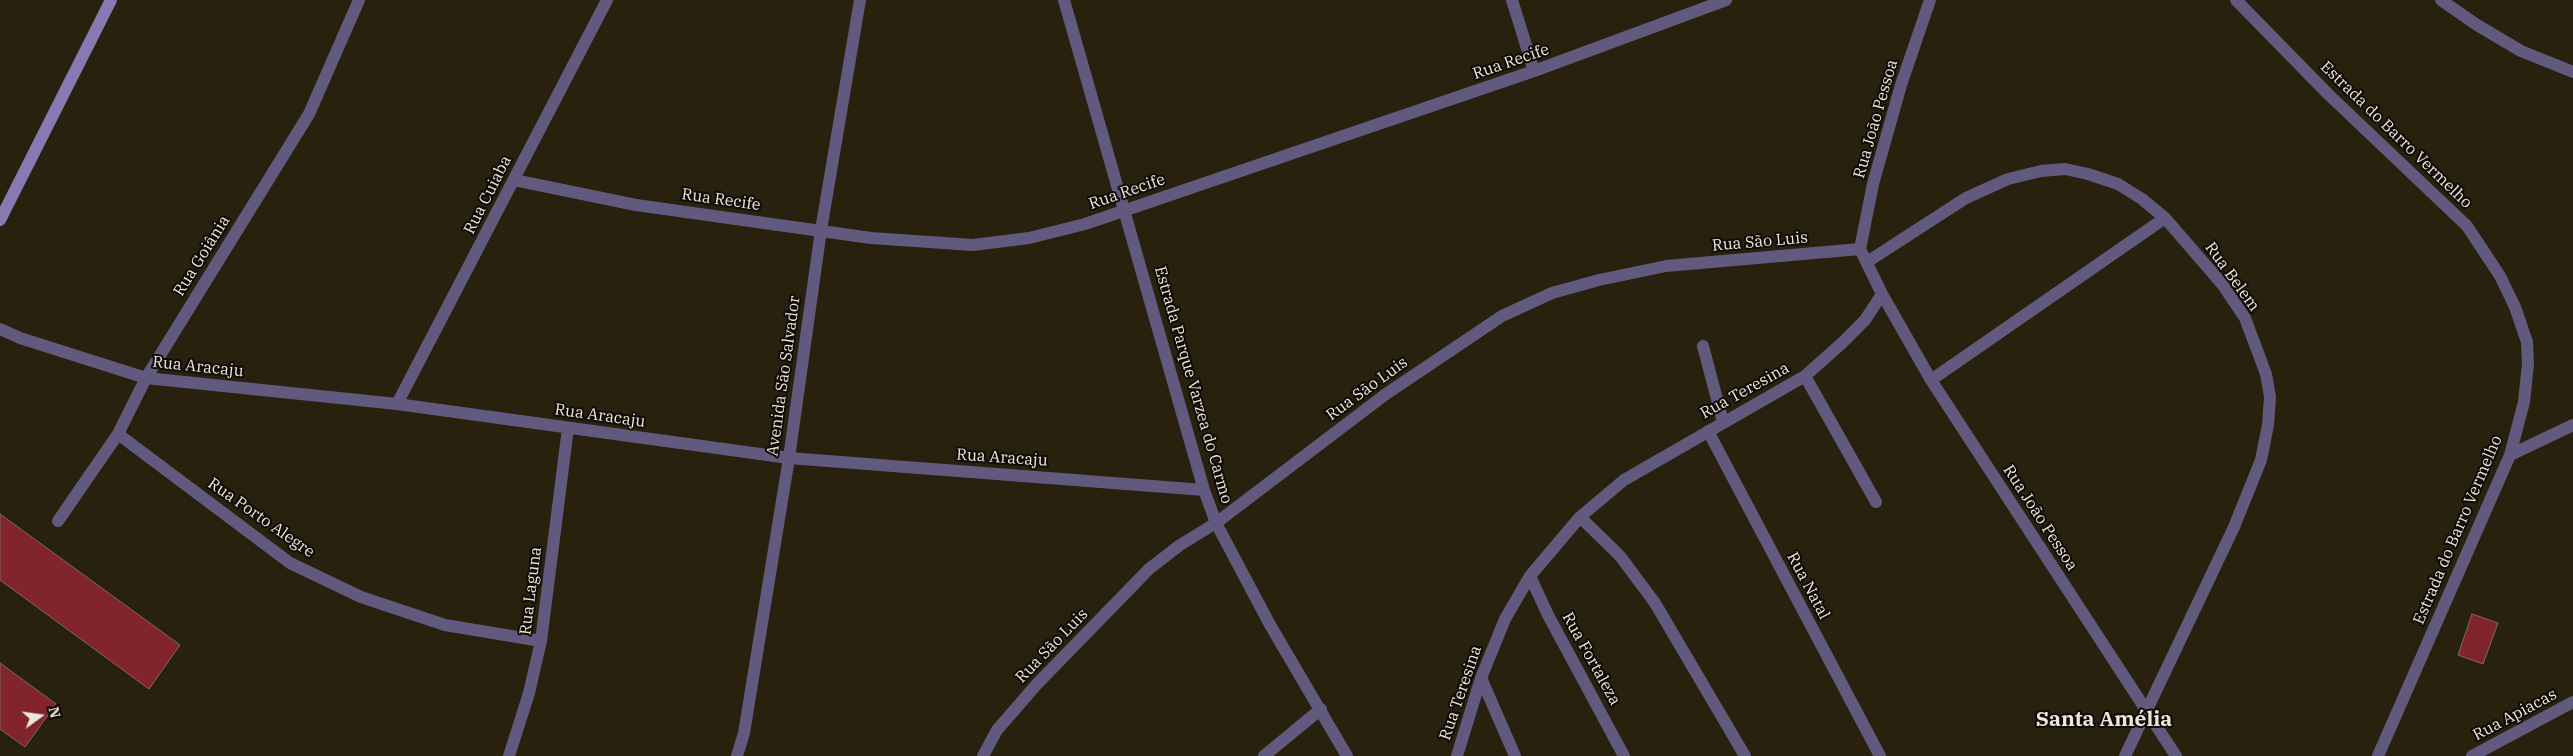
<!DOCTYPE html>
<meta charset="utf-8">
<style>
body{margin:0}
#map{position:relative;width:2573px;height:756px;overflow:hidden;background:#27210d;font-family:"IBM Plex Serif",serif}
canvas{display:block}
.north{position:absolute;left:15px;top:691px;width:50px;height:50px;-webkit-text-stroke:4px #0d0b04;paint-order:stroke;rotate:76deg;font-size:14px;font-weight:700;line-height:20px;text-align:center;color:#ebe7da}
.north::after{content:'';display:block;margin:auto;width:18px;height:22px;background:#ebe7da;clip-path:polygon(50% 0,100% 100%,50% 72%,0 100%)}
</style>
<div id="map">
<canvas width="2573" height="756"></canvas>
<div class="north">N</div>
</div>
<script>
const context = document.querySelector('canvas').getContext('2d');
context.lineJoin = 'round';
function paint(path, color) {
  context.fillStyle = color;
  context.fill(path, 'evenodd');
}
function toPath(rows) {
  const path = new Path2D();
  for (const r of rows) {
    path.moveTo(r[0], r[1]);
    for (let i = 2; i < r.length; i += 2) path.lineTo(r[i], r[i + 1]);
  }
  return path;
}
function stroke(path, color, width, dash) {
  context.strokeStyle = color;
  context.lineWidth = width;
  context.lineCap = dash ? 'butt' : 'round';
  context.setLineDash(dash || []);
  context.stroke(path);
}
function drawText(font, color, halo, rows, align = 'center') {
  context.font = font + ' "IBM Plex Serif",serif';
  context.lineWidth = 4;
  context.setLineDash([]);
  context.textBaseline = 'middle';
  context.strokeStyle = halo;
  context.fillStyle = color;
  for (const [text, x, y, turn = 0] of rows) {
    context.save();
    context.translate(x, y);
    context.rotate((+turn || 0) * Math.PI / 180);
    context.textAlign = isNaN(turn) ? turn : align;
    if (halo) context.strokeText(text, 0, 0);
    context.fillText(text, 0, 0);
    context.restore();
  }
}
const building = toPath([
 [0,514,180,645,149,689,0,580,0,514],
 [2472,614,2498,623,2483,664,2458,655,2472,614],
 [0,663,56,704,25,747,0,729,0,663]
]);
paint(building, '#81242b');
stroke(building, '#816766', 1);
stroke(toPath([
 [1064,0,1204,490,1216,523,1269,623,1347,756],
 [1512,0,1534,71],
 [2441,0,2477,25,2521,51,2573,72],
 [514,180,636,205,871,238,973,245,1029,238,1085,224,1534,71,1726,0],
 [1860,249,1873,184,1901,85,1930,0],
 [1867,262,1966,198,2008,179,2041,171,2065,169,2088,174,2118,184,2142,199,2165,218,2191,248,2222,284,2245,318,2266,374,2270,397,2268,425,2261,460,2234,527,2125,756],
 [1882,294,1931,380,2176,756],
 [0,329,20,338,146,378,397,404,789,458,1204,490],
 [1703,346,1723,422],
 [1805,376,1876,502],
 [1931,380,2165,218],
 [397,404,607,0],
 [1708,431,1880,756],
 [118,434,290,563,361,597,445,625,541,641],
 [2510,455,2573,425],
 [1580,517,1620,556,1655,603,1745,756],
 [58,521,118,434,146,378,309,114,359,0],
 [1530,576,1548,615,1624,756],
 [1481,678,1515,756],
 [509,756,529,693,541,641,568,428],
 [737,756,744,733,789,458,821,230,860,0],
 [983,756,997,730,1037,684,1149,569,1180,545,1216,523,1386,394,1502,316,1552,293,1599,280,1666,266,1860,249,1882,294,1865,320,1842,343,1805,376,1624,480,1580,517,1530,576,1505,619,1481,678,1457,756],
 [1264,756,1321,709],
 [2472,756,2573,702]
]), '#625a7e', 12);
stroke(toPath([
 [2236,0,2329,95,2467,226,2500,276,2515,307,2527,342,2528,364,2524,402,2510,455,2378,756]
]), '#625a7e', 12);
stroke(toPath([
 [0,220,111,0]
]), '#877ab3', 12);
drawText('16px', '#ebe7da', '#0d0b04', [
 ["Rua Recife",1511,62,-19],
 ["Rua João Pessoa",1876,119,-74],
 ["Estrada do Barro Vermelho",2396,135,44],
 ["Rua Recife",1127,192,-19],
 ["Rua Cuiaba",488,195,-63],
 ["Rua Recife",721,200,8],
 ["Rua São Luis",1760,242,-5],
 ["Rua Goiânia",202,256,-58],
 ["Rua Belem",2232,277,54],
 ["Rua Aracaju",198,367,6],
 ["Avenida São Salvador",784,376,-82],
 ["Estrada Parque Varzea do Carmo",1193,385,74],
 ["Rua São Luis",1367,389,-36],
 ["Rua Teresina",1745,391,-29],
 ["Rua Aracaju",600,416,8],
 ["Rua Aracaju",1002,458,4],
 ["Rua Porto Alegre",261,518,35],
 ["Rua João Pessoa",2040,518,57],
 ["Estrada do Barro Vermelho",2458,530,-67],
 ["Rua Natal",1808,586,62],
 ["Rua Laguna",531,591,-83],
 ["Rua São Luis",1052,646,-46],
 ["Rua Fortaleza",1591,659,61],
 ["Rua Teresina",1461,693,-71],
 ["Rua Apiacas",2515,715,-28]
]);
drawText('bold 21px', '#ebe7da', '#0d0b04', [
 ["Santa Amélia",2104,720]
]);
</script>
